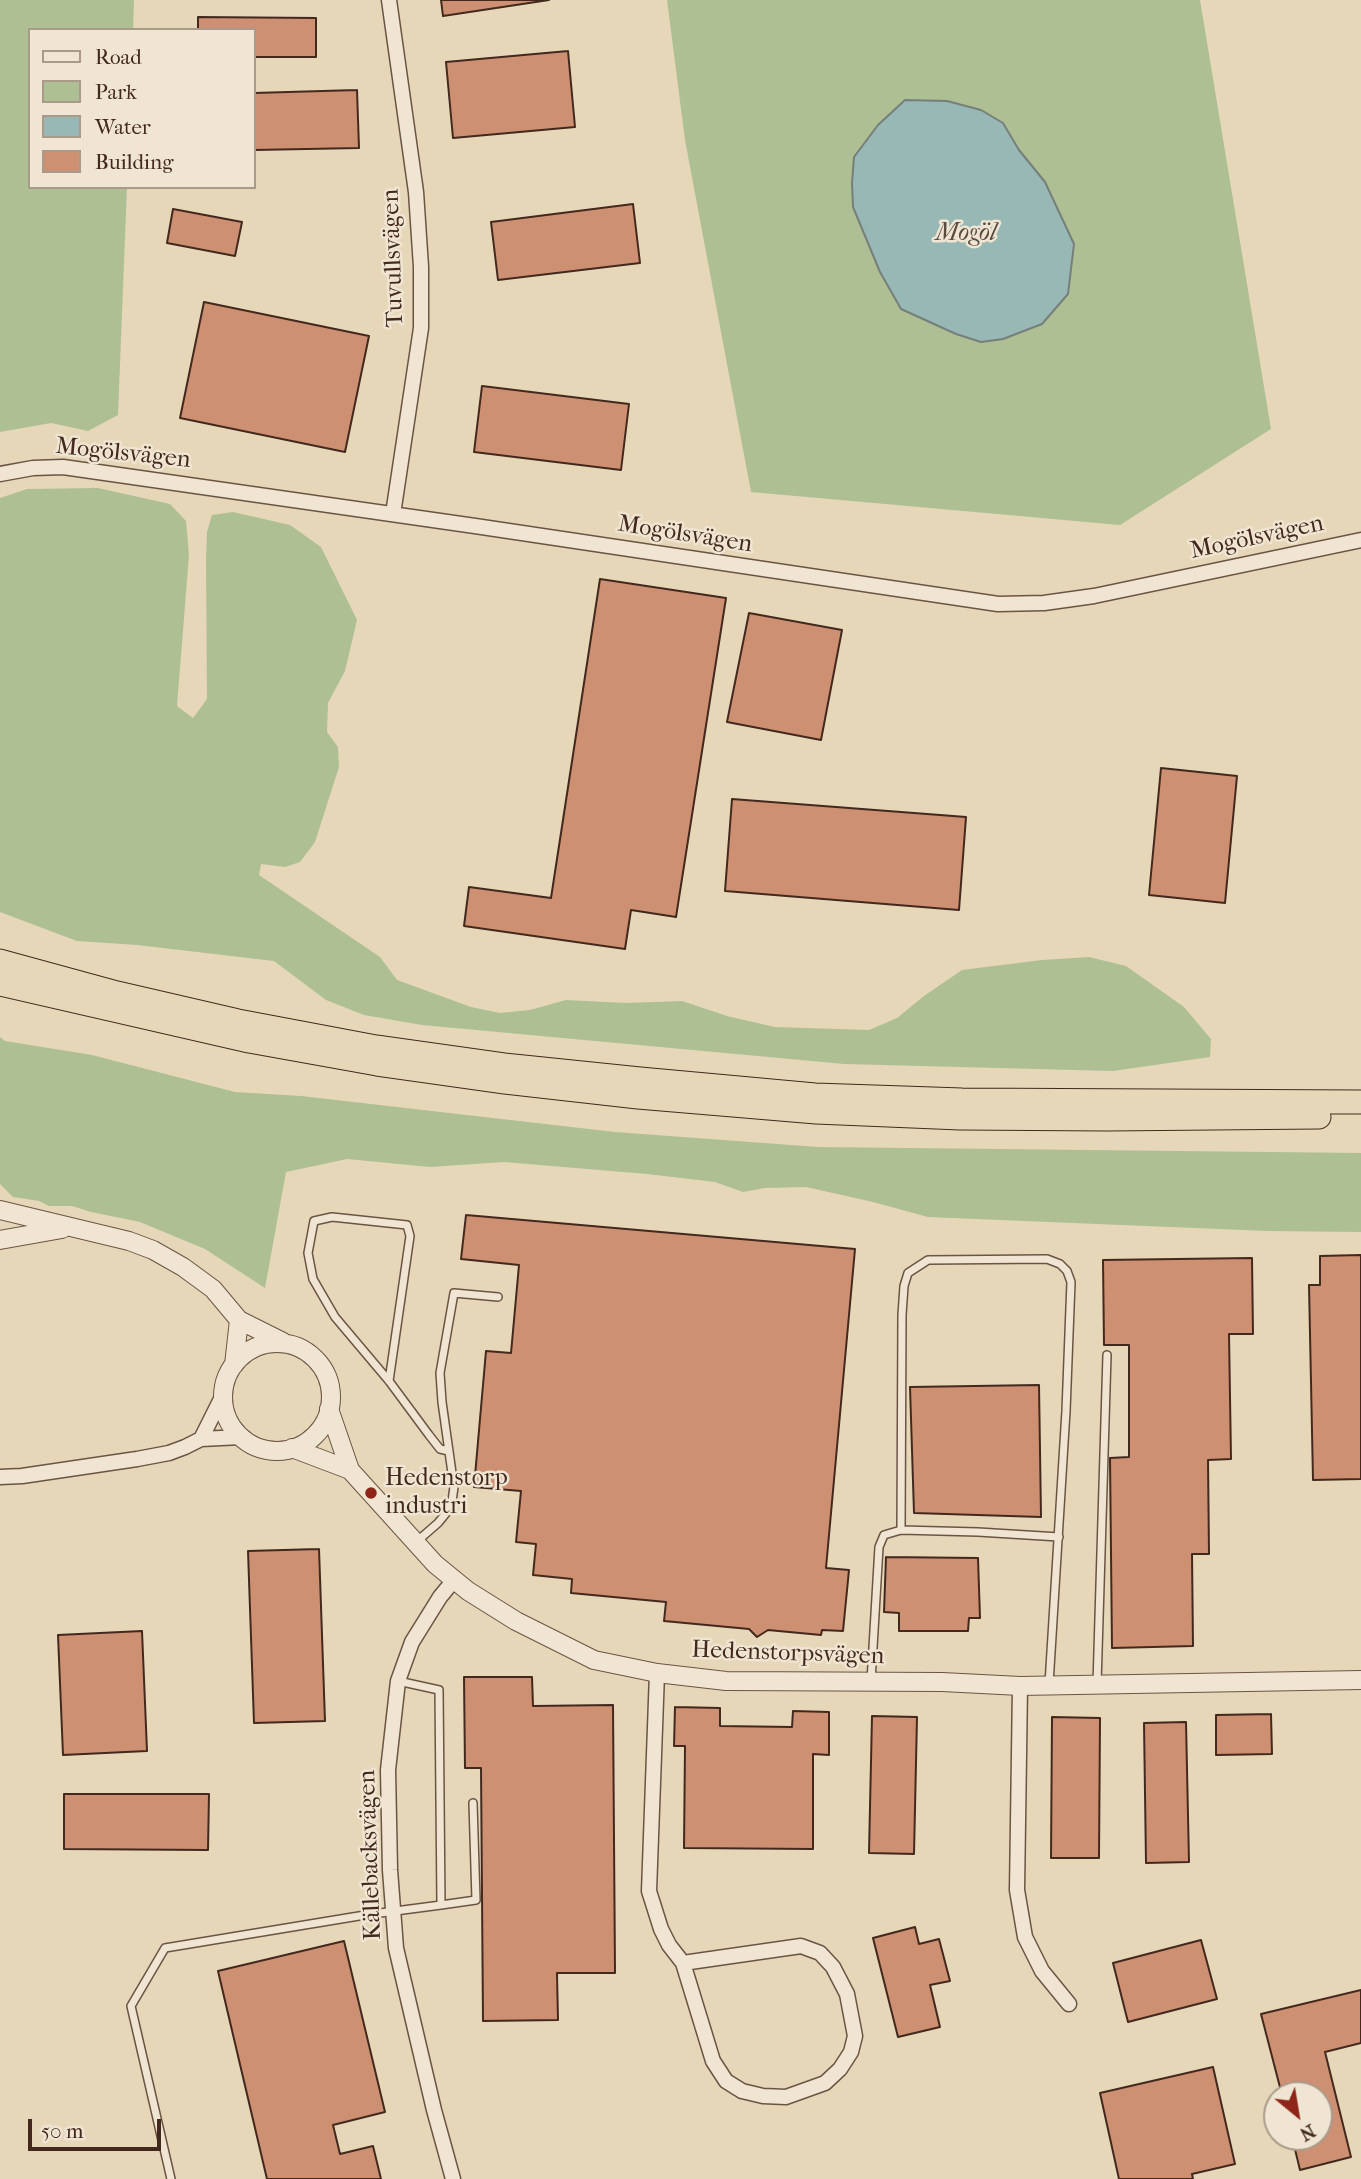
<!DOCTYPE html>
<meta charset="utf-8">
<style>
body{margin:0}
#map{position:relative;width:1361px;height:2179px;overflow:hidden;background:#e6d7b9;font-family:"IM FELL French Canon",serif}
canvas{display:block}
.legend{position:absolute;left:28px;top:28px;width:228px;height:161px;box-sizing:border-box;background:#efe5d2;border:2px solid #aa9a8a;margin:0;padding:9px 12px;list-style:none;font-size:21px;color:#43291d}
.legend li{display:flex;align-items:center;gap:14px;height:35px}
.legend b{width:35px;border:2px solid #aa9a8a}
.north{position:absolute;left:1263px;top:2081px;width:70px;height:70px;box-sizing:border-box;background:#efe5d2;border:2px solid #aa9a8a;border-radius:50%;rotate:150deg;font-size:19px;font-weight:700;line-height:28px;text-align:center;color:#43291d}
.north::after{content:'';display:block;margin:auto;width:24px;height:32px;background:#8f2418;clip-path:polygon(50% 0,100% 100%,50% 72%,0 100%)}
.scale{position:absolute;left:28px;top:2119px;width:133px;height:32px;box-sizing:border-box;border:4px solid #43291d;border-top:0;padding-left:9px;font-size:21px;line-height:24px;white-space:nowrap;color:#43291d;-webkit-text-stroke:5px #efe5d2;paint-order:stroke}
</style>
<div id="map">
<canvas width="1361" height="2179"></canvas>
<ul class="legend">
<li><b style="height:9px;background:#efe5d2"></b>Road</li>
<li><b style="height:19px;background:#afbf94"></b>Park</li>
<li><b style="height:19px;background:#98b8b6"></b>Water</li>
<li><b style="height:19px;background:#ce9072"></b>Building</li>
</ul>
<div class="north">N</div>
<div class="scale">50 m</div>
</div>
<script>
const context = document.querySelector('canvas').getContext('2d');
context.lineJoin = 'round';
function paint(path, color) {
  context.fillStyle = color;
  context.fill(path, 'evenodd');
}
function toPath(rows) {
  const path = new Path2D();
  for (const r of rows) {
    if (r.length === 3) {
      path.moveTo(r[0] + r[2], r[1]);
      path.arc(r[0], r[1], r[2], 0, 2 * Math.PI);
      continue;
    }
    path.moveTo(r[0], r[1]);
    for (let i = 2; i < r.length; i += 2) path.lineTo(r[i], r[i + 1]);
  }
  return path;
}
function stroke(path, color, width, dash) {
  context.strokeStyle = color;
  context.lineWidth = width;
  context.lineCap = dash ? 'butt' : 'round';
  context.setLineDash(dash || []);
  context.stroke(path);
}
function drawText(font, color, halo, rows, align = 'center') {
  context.font = font + ' "IM FELL French Canon",serif';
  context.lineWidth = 5;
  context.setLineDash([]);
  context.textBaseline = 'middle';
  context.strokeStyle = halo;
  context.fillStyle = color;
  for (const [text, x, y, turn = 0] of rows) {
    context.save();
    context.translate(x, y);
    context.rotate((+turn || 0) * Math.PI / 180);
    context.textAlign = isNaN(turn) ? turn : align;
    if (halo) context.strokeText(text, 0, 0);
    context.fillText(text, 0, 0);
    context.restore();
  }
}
paint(toPath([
 [0,0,134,0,133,30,30,30,30,187,127,187,118,415,88,431,51,423,0,432],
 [667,0,1200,0,1271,429,1120,525,751,492,685,140],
 [1004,123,1019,150,1045,182,1074,244,1068,294,880,272,853,207,852,183,854,157],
 [98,488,170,504,186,521,189,555,177,706,193,718,207,699,206,560,207,532,212,515,233,512,290,525,321,547,357,620,345,671,328,703,327,732,338,747,339,767,315,842,300,862,285,867,261,864,259,875,380,957,397,980,471,1007,500,1013,530,1010,566,1000,626,1003,682,1001,727,1016,775,1027,869,1030,897,1018,924,996,962,970,1042,960,1089,957,1126,966,1184,1007,1211,1039,1210,1057,1113,1071,844,1064,422,1025,364,1015,326,1000,274,961,137,945,77,941,0,912,0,498,27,489],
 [0,1037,5,1041,92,1055,235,1092,301,1096,615,1132,818,1147,1361,1153,1361,1232,1267,1231,928,1217,873,1202,806,1187,765,1188,743,1192,715,1182,647,1174,504,1162,430,1167,347,1159,286,1172,265,1288,205,1249,140,1222,91,1212,72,1206,49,1206,39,1201,13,1197,0,1184]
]), '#afbf94');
const water = toPath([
 [905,100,947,101,981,110,1003,123,1019,150,1045,182,1074,244,1068,294,1042,324,1003,339,981,342,956,334,901,309,880,272,853,207,852,183,854,157,878,125,905,100]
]);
paint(water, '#98b8b6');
stroke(water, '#767f79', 2);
const building = toPath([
 [441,0,549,0,443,16,441,0],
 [198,17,316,18,316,57,254,57,254,30,198,30,198,17],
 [568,51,575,127,453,138,446,62,568,51],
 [357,90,359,148,254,150,254,93,357,90],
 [633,204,640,263,498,280,491,222,633,204],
 [173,209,242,222,235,256,167,243,173,209],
 [204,302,369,336,345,452,180,418,204,302],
 [482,386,629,404,621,470,474,452,482,386],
 [600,579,726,598,676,917,631,910,625,949,464,926,469,887,551,898,600,579],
 [749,613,842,630,821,740,727,722,749,613],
 [1161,768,1237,776,1225,903,1149,895,1161,768],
 [732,799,966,817,959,910,725,891,732,799],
 [466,1215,855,1249,826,1568,849,1570,843,1631,822,1630,821,1635,768,1630,757,1637,749,1629,664,1621,666,1602,571,1593,572,1579,533,1575,536,1544,516,1542,521,1491,474,1487,486,1351,511,1353,519,1265,461,1259,466,1215],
 [1361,1255,1361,1479,1313,1480,1309,1285,1320,1285,1320,1256,1361,1255],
 [1252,1258,1253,1334,1229,1334,1231,1459,1208,1460,1209,1554,1192,1554,1193,1646,1112,1648,1110,1458,1129,1457,1129,1345,1104,1345,1103,1260,1252,1258],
 [1039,1385,1041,1517,914,1513,910,1387,1039,1385],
 [319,1549,325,1721,254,1723,248,1551,319,1549],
 [886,1557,978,1558,980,1618,969,1618,968,1631,899,1631,899,1613,884,1612,886,1557],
 [142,1631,147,1751,63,1755,58,1635,142,1631],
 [464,1677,532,1677,533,1706,613,1705,615,1973,557,1973,558,2020,483,2021,481,1768,465,1768,464,1677],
 [675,1707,720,1708,720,1726,792,1727,793,1711,829,1712,829,1755,813,1754,813,1849,684,1848,685,1746,674,1746,675,1707],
 [1271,1714,1272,1754,1216,1755,1216,1715,1271,1714],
 [872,1716,917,1717,914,1854,869,1853,872,1716],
 [1052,1717,1100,1718,1099,1858,1051,1858,1052,1717],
 [1186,1722,1189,1862,1146,1863,1144,1723,1186,1722],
 [64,1794,209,1794,208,1850,64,1849,64,1794],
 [915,1927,919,1944,939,1939,950,1981,930,1985,940,2027,898,2037,873,1938,915,1927],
 [1201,1940,1217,1999,1128,2022,1113,1963,1201,1940],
 [344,1941,385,2112,333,2125,340,2154,373,2146,381,2179,267,2179,218,1971,344,1941],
 [1361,1990,1361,2043,1325,2052,1351,2157,1300,2170,1292,2137,1319,2137,1319,2095,1282,2095,1261,2014,1361,1990],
 [1213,2067,1235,2164,1192,2174,1193,2179,1119,2179,1100,2093,1213,2067]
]);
paint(building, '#ce9072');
stroke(building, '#43291d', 2);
const service = toPath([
 [389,1381,410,1236,407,1225,332,1217,314,1221,308,1253,313,1279,335,1317,389,1381,429,1435,440,1449,449,1451],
 [901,1530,978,1532,1059,1537],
 [415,1543,438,1523,447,1512,452,1501,454,1487,442,1402,440,1373,454,1293,498,1297],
 [871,1681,879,1547,884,1535,901,1530,902,1315,904,1286,908,1273,928,1260,1047,1259,1060,1264,1067,1271,1071,1282,1066,1411,1049,1684],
 [1097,1684,1107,1355],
 [441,1905,476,1900,473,1803],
 [171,2179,131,2006,165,1948,365,1915,441,1905,439,1690,398,1681]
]);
const minor = toPath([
 [389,0,416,192,421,267,421,328,393,514],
 [0,474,33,468,63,467,475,526,998,604,1044,603,1094,596,1361,540],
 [201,1439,241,1437],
 [0,1477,22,1476,137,1459,169,1453,185,1447,201,1439,223,1395],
 [657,1673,649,1891,661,1929,669,1945,683,1963,713,2061,726,2081,742,2091,763,2096,786,2097,825,2083,840,2069,851,2052,855,2036,847,1994,833,1967,820,1953,801,1946,683,1963],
 [1020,1686,1017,1890,1025,1937,1042,1971,1069,2004],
 [453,2179,434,2110,396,1948,390,1870,388,1770,398,1681,412,1642,440,1597,454,1580]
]);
const tertiary = toPath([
 [0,1210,129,1241,153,1250,183,1267,213,1289,239,1320,234,1365],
 [0,1240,62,1229],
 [239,1320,283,1342],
 [277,1397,54],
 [329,1409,350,1470,435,1564,468,1591,516,1621,594,1660,657,1673,726,1681,942,1682,1020,1686,1361,1680],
 [292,1448,350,1470]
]);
const trunk = toPath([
 [0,961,117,993,238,1021,376,1047,504,1065,640,1079,815,1095,962,1100,1361,1102],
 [0,984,249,1041,377,1064,505,1082,638,1097,816,1112,960,1118,1107,1119,1319,1117]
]);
stroke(service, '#6c5444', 10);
stroke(minor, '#6c5444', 17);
stroke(tertiary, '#6c5444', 20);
stroke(trunk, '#43291d', 25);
stroke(service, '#efe5d2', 7);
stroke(minor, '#efe5d2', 14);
stroke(tertiary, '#efe5d2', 18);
stroke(trunk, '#e6d7b9', 23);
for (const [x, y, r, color] of [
 [371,1493,7,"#8f2418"]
]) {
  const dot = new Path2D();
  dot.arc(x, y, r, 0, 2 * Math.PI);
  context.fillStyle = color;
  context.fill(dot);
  stroke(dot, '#efe5d2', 2.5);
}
drawText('24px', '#43291d', '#efe5d2', [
 ["Tuvullsvägen",394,258,-92],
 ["Mogölsvägen",123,454,6],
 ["Mogölsvägen",685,535,9],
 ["Mogölsvägen",1257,538,-12],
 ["Hedenstorpsvägen",788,1654,2],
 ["Källebacksvägen",371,1855,-92]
]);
drawText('24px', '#43291d', '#efe5d2', [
 ["Hedenstorp",385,1479],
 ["industri",385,1507]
], 'left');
drawText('italic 26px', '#584d43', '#efe5d2', [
 ["Mogöl",966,234]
]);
</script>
